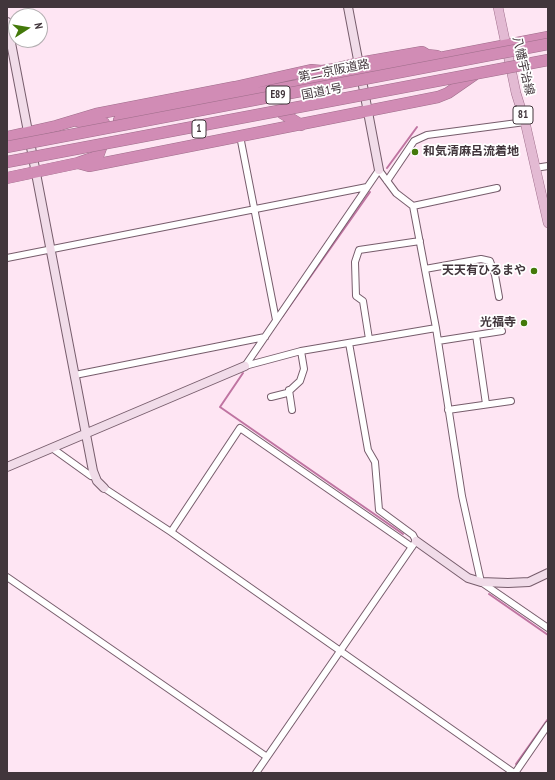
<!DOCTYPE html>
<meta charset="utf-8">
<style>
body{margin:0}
#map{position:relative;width:555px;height:780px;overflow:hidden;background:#fee5f3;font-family:"PT Sans Narrow",sans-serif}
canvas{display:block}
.frame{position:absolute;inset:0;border:8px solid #42363c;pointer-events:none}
.north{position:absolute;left:8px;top:8px;width:40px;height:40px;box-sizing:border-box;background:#fff;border:1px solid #b3afb1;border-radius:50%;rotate:78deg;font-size:11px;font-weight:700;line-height:16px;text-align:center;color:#42363c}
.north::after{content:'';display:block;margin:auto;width:14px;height:18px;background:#437909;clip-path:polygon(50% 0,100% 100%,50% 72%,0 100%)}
</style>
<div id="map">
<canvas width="555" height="780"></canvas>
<div class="frame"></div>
<div class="north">N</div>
</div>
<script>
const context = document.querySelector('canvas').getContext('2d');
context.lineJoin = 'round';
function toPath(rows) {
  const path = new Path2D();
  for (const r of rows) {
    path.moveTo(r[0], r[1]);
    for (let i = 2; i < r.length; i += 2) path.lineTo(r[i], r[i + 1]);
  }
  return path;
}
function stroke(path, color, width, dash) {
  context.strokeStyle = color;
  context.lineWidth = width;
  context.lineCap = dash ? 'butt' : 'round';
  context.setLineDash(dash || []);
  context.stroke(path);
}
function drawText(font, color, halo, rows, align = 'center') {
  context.font = font + ' "PT Sans Narrow","Noto Sans JP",sans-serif';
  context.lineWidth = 3.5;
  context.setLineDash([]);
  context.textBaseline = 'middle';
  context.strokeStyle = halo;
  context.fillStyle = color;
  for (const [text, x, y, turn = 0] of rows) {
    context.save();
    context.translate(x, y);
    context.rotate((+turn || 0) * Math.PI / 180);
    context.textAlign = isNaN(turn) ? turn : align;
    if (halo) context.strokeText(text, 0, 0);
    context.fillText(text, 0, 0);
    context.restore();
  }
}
stroke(toPath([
 [387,168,417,127],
 [282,317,370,192],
 [243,373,220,407,403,534],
 [489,594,548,635],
 [516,764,548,719]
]), '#bf74a1', 2);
const street = toPath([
 [240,136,276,320],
 [535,168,548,166],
 [387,181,414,141,427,135,525,122],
 [413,206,497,188],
 [7,258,367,187],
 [425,269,481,259,490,261,495,275,499,297],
 [476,335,486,404],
 [369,339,363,301,356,296,355,262,359,250,420,241],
 [438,341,502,331],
 [245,366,379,170,396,193,413,206,436,328,462,496,481,582,548,628],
 [245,366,301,351,436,328],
 [75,375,265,337],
 [289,390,292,410],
 [271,397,287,393,300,381,304,369,301,351],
 [448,410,511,401],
 [52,448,91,476],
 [104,488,171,532,514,773],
 [171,532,240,428,412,547],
 [7,577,267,757],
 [256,773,416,541,413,535,379,510,375,462,368,450,349,343],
 [515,773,548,725]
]);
const secondary = toPath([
 [348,7,379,170],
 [7,22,93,471,97,481,104,488],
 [7,467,245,366],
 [416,541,468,578,481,582,508,583,529,582,548,573]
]);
const primary = toPath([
 [498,7,516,93,525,122,548,223]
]);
const highway = toPath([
 [282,113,301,125],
 [119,120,548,37],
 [77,121,84,123,104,123],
 [7,137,56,126,96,114,235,87,311,70,322,71,334,69,359,63,422,52,427,55,437,56],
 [78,163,89,166,438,97,448,93,474,75],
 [7,178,78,163,98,156,101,148]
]);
stroke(street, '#775d6c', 8);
stroke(secondary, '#775d6c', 10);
stroke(primary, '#9f6e8b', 10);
stroke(highway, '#9f6e8b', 12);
stroke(street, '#fff', 6);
stroke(secondary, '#f1dce9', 8);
stroke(primary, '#e3bad3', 9);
stroke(highway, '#d18cb5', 11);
const highwayBridge = toPath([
 [7,147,548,44],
 [7,162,548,60]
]);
stroke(highwayBridge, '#9f6e8b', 12, []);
stroke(highwayBridge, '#d18cb5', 11);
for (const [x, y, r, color] of [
 [415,152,4,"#437909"],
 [534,271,4,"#437909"],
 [524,323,4,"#437909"]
]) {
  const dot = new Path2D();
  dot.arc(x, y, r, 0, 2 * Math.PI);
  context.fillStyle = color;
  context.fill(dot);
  stroke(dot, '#fff', 1.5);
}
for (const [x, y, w] of [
 [278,95,24],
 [523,115,20],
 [199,129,14]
]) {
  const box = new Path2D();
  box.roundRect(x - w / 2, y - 9, w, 18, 3);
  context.fillStyle = '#fff';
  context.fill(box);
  stroke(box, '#42363c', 1);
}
drawText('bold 11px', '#42363c', null, [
 ["E89",278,95],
 ["81",523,115],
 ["1",199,129]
]);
drawText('12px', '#42363c', '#fff', [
 ["八幡宇治線",523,66,77],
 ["第二京阪道路",334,71,-11],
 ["国道1号",322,92,-11]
]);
drawText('bold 12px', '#42363c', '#fff', [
 ["和気清麻呂流着地",423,152,"left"],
 ["天天有ひるまや",526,271],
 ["光福寺",516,323]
], 'right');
</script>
